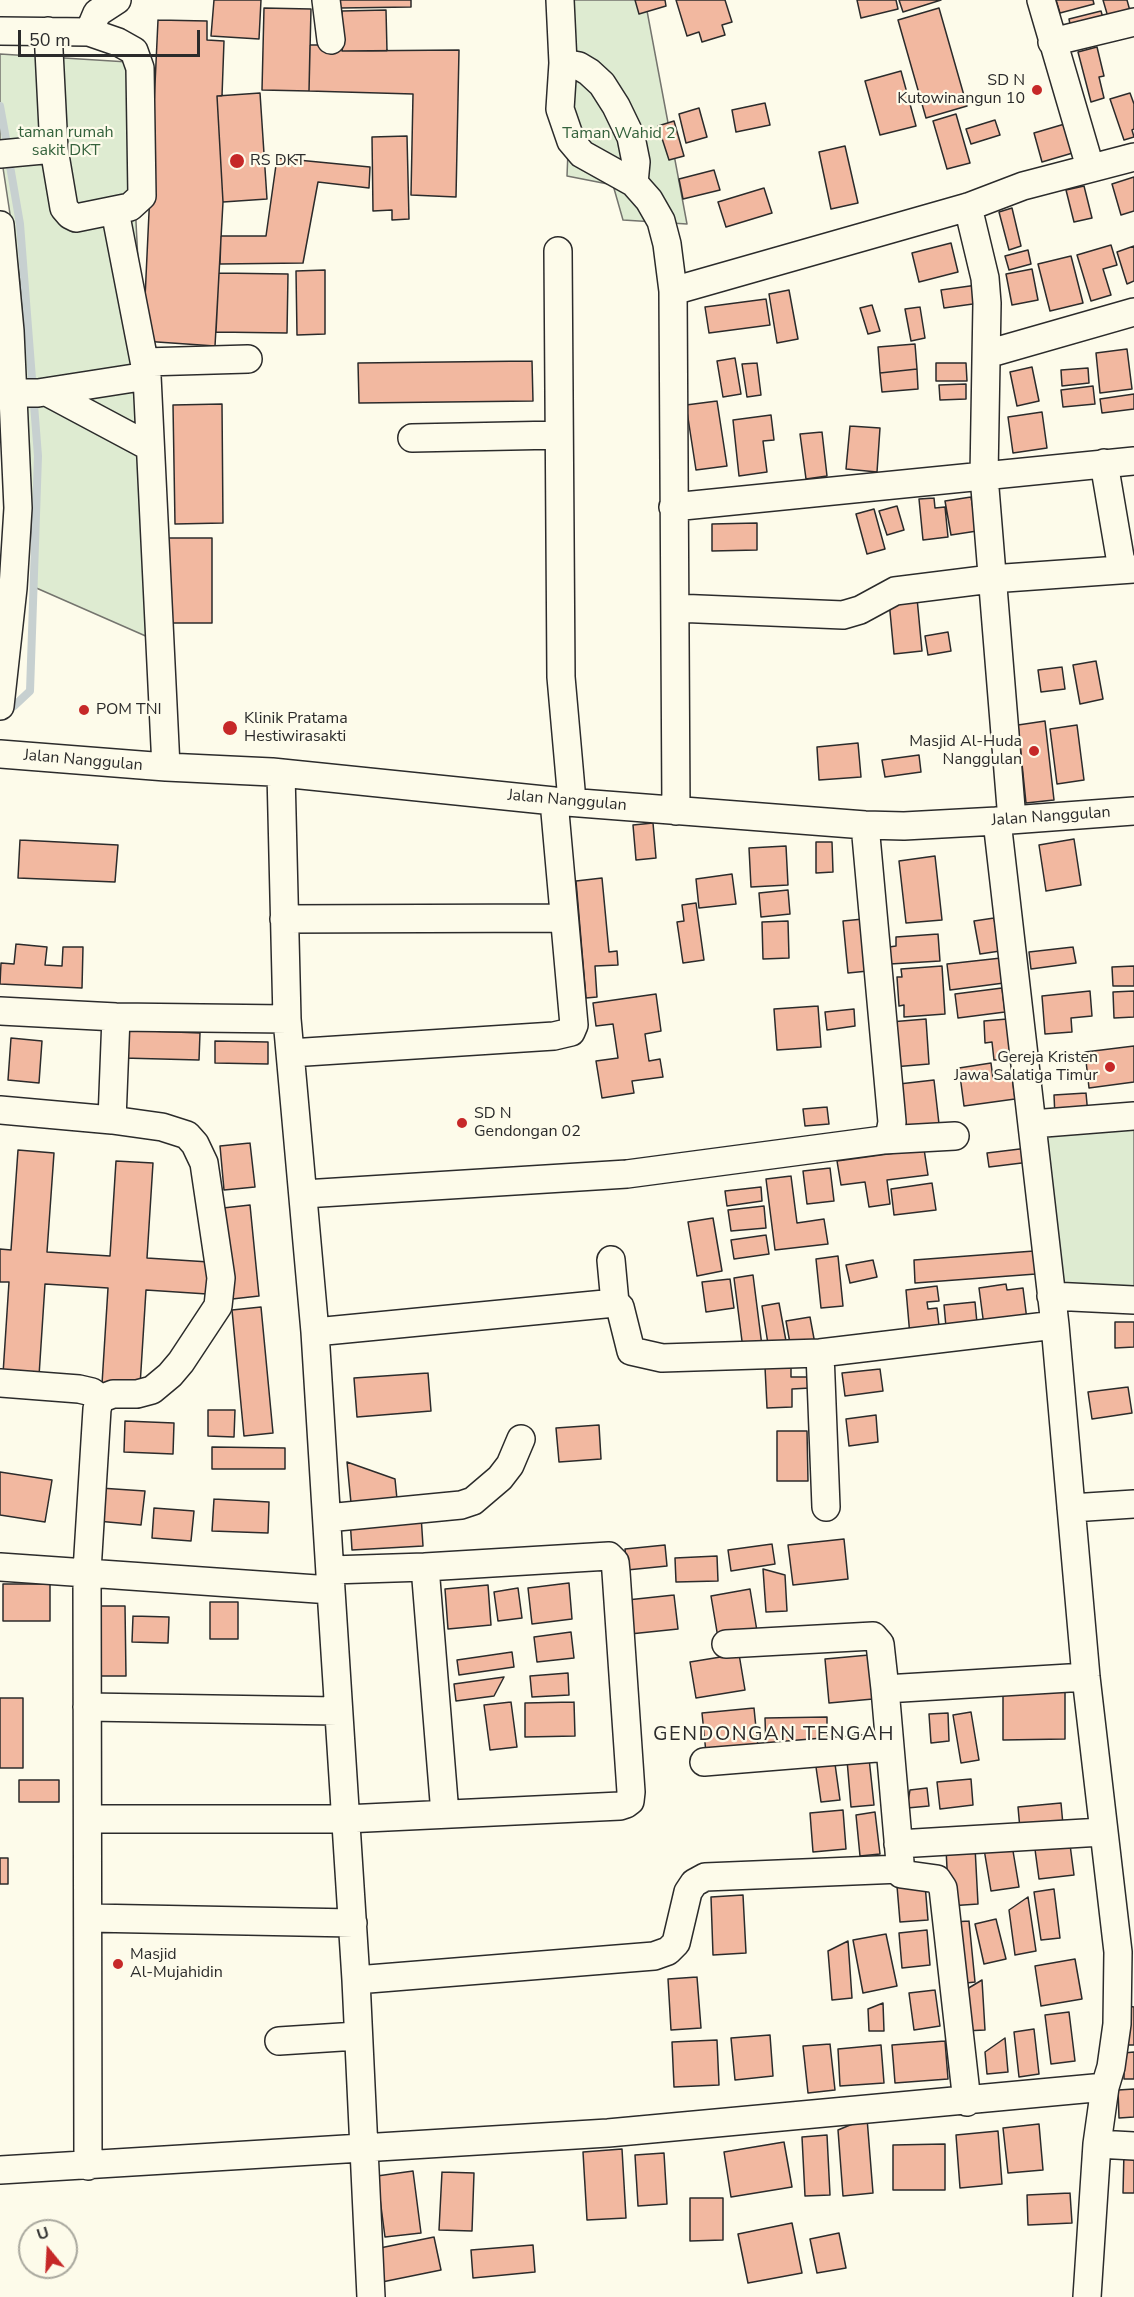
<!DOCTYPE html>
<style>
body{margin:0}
#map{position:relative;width:1134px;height:2297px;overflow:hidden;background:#fdfbea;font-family:"Nunito Sans",sans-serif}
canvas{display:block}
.north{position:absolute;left:18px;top:2219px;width:60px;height:60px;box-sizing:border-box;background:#fdfbea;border:2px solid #a9a89e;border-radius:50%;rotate:342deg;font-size:16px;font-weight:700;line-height:24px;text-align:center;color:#2b2b2b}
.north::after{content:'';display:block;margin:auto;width:21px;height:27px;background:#c62828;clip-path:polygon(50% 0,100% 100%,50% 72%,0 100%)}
.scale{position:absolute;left:18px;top:30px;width:182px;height:27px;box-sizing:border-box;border:3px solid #2b2b2b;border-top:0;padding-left:8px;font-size:18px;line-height:21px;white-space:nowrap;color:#2b2b2b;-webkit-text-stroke:4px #fdfbea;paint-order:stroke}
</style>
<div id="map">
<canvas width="1134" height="2297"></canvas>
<div class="north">U</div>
<div class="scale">50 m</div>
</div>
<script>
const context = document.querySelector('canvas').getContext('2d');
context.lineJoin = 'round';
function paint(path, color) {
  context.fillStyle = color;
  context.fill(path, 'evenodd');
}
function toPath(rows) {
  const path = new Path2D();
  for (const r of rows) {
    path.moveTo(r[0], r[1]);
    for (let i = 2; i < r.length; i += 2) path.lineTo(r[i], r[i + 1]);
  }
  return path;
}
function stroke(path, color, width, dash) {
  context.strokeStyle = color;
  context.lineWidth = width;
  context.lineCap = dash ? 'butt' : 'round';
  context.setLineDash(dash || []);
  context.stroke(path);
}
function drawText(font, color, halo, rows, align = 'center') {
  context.font = font + ' "Nunito Sans",sans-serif';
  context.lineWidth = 4.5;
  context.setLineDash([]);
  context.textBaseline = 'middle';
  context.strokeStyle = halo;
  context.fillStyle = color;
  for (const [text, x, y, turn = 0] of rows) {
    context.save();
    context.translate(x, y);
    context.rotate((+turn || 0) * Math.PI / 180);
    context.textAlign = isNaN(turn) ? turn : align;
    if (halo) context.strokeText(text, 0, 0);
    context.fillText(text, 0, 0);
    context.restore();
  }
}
const green = toPath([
 [574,0,645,0,687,224,623,220,613,185,567,176,574,0],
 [0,54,128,62,157,641,34,587,22,293,0,148,0,54],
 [1134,1122,1134,1289,1058,1285,1041,1131,1134,1122]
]);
paint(green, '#deebd1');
stroke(green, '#74746e', 1.5);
stroke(toPath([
 [0,106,6,139],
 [10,166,20,224,38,456,30,691,14,706]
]), '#c7d0d0', 8);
const building = toPath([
 [214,0,261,0,259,39,211,36,214,0],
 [340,0,411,0,411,7,340,8,340,0],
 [635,0,665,0,666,6,639,14,635,0],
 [676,0,725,0,732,22,722,25,725,35,702,42,699,32,687,36,676,0],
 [857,0,896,0,898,9,861,18,857,0],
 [899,0,941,0,903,12,899,0],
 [1056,0,1093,0,1094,4,1060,13,1056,0],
 [1103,0,1127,0,1130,11,1108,17,1103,0],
 [264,8,311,9,309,91,262,90,264,8],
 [939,8,967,106,926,118,898,20,939,8],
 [386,10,387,51,342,51,342,11,386,10],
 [1101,11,1105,25,1072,34,1069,19,1101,11],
 [158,20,207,21,207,40,224,41,222,96,217,96,223,202,215,346,143,341,158,20],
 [310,45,343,45,342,51,459,50,456,197,411,195,413,94,309,91,310,45],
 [1097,47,1104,76,1099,77,1104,98,1091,102,1078,52,1097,47],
 [901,71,916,126,880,135,865,81,901,71],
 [260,93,267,199,223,202,217,96,260,93],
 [1130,93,1134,104,1134,129,1132,130,1134,137,1124,140,1110,99,1130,93],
 [765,103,770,125,736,132,732,110,765,103],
 [699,108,707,137,686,143,679,114,699,108],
 [956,114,970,163,947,169,933,121,956,114],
 [995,120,1000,135,971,144,966,129,995,120],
 [674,121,684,156,669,160,658,126,674,121],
 [1068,123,1076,152,1042,162,1034,133,1068,123],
 [407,136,409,219,392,220,392,210,373,211,372,137,407,136],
 [845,146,858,203,831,209,819,152,845,146],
 [277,158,370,167,369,188,318,182,303,263,220,264,221,236,266,236,277,158],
 [714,170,720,190,683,199,679,179,714,170],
 [1134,177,1134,211,1121,215,1112,184,1134,177],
 [1084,186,1092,218,1074,222,1066,190,1084,186],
 [764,188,772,213,726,227,718,202,764,188],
 [1012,208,1021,246,1009,250,999,212,1012,208],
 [951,243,958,272,919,282,912,253,951,243],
 [1111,245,1117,265,1103,269,1111,295,1091,301,1077,255,1111,245],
 [1134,246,1134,281,1127,284,1117,252,1134,246],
 [1028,250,1031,264,1009,270,1005,256,1028,250],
 [1071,256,1083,303,1050,311,1038,264,1071,256],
 [1032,269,1038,300,1012,305,1006,274,1032,269],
 [325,270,325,334,297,335,296,271,325,270],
 [219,273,288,274,287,333,216,332,219,273],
 [977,285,980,303,944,308,941,290,977,285],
 [789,290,798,339,777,343,769,294,789,290],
 [766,299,770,325,709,333,705,307,766,299],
 [872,305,880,331,868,334,860,308,872,305],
 [920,307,925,338,911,341,905,309,920,307],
 [915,344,917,369,880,373,878,347,915,344],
 [1127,349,1132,389,1100,393,1096,353,1127,349],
 [735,358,741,394,723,397,717,361,735,358],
 [532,361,533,401,359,403,358,363,532,361],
 [757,363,761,395,747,397,742,364,757,363],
 [936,363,966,363,967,381,936,381,936,363],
 [1032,367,1039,401,1017,406,1010,372,1032,367],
 [1088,368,1089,383,1062,386,1061,370,1088,368],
 [917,369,918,389,882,392,880,373,917,369],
 [966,384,966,399,940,400,939,385,966,384],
 [1093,386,1095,404,1063,407,1061,390,1093,386],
 [1134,394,1134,409,1102,413,1100,399,1134,394],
 [717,401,727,466,696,470,686,405,717,401],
 [222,404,223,523,175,524,173,405,222,404],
 [1042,412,1047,448,1013,453,1008,417,1042,412],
 [771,415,774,440,763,441,767,472,739,476,733,420,771,415],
 [850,426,880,428,877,472,846,469,850,426],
 [822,432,827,476,806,479,800,434,822,432],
 [971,497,977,531,951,535,945,501,971,497],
 [934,498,935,508,945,507,948,537,923,540,919,499,934,498],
 [897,506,904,530,887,535,879,511,897,506],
 [874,509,885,549,867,554,856,514,874,509],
 [757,523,757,550,712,551,712,524,757,523],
 [164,538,212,538,212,623,164,623,164,538],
 [917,598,922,651,894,654,889,601,917,598],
 [948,632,951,651,928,655,925,636,948,632],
 [1096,661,1103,699,1080,704,1073,665,1096,661],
 [1062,667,1065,689,1041,692,1038,670,1062,667],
 [1045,721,1054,800,1026,803,1018,725,1045,721],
 [1077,725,1084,780,1057,784,1050,729,1077,725],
 [858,743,861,777,819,780,817,747,858,743],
 [919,755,921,772,885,777,882,760,919,755],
 [653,823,656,858,636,860,633,825,653,823],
 [1074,839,1081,885,1046,891,1039,845,1074,839],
 [20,840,118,845,115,882,18,878,20,840],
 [816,842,832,842,833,872,816,873,816,842],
 [786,846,788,885,751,887,749,848,786,846],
 [935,856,942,920,906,923,899,861,935,856],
 [732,874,736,904,699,908,696,879,732,874],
 [602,878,609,952,617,951,618,965,595,966,597,997,586,998,576,881,602,878],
 [788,890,790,914,761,917,759,893,788,890],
 [696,903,704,960,683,963,677,922,684,921,682,905,696,903],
 [994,918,1000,951,980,954,974,921,994,918],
 [863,919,868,971,848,973,843,921,863,919],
 [788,921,789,958,763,959,762,922,788,921],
 [938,934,940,961,890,964,889,947,896,946,896,937,938,934],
 [16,944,47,947,45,965,62,966,63,947,83,947,82,988,0,984,1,963,14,964,16,944],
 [1073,947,1076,963,1031,969,1029,952,1073,947],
 [1001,958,1004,983,950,990,947,964,1001,958],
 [942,966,945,1014,904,1017,904,1005,899,1006,897,977,902,977,901,969,942,966],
 [1134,966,1134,986,1113,986,1112,967,1134,966],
 [1002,988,1005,1012,958,1018,955,994,1002,988],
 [1090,991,1092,1016,1071,1018,1072,1032,1045,1034,1042,996,1090,991],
 [1134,991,1134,1017,1114,1018,1113,992,1134,991],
 [656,994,661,1031,645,1034,649,1061,660,1059,663,1077,632,1081,634,1093,602,1098,596,1061,618,1058,613,1024,596,1026,593,1003,656,994],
 [818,1006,821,1047,777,1050,774,1009,818,1006],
 [854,1009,855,1026,827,1030,825,1012,854,1009],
 [926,1019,929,1064,893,1067,890,1022,926,1019],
 [1007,1019,1011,1059,994,1060,992,1042,985,1043,984,1021,1007,1019],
 [124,1030,200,1033,199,1060,123,1058,124,1030],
 [11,1038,42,1041,39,1083,8,1080,11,1038],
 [215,1041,268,1042,268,1064,215,1063,215,1041],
 [1134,1046,1134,1082,1089,1088,1085,1052,1134,1046],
 [991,1063,993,1079,1012,1076,1015,1099,964,1106,959,1068,991,1063],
 [934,1080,939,1124,904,1128,899,1084,934,1080],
 [1086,1093,1088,1115,1055,1117,1054,1095,1086,1093],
 [827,1107,829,1124,805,1126,803,1109,827,1107],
 [250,1143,255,1187,224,1190,220,1146,250,1143],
 [1028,1148,1030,1162,989,1167,987,1153,1028,1148],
 [924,1149,928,1175,887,1180,890,1204,869,1207,865,1182,841,1185,837,1161,924,1149],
 [18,1150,54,1153,47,1252,110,1256,116,1161,153,1163,147,1258,209,1262,207,1294,146,1290,140,1386,102,1384,108,1288,45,1284,39,1376,3,1374,9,1282,0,1282,0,1249,11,1250,18,1150],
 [830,1168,834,1201,807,1204,803,1171,830,1168],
 [791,1176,797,1223,824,1219,828,1244,775,1250,766,1179,791,1176],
 [932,1183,936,1210,894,1215,891,1189,932,1183],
 [761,1187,762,1201,727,1206,725,1191,761,1187],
 [250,1205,259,1296,232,1299,223,1208,250,1205],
 [764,1206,766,1228,731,1231,728,1210,764,1206],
 [713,1218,722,1271,697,1276,688,1222,713,1218],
 [766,1235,769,1254,734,1259,731,1240,766,1235],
 [1034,1251,1036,1274,915,1283,914,1260,1034,1251],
 [838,1256,843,1306,821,1308,816,1259,838,1256],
 [873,1260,877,1277,850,1283,846,1265,873,1260],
 [753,1275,762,1346,743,1349,734,1278,753,1275],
 [730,1279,734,1308,706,1312,702,1282,730,1279],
 [1006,1284,1007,1290,1023,1288,1027,1320,984,1326,979,1288,1006,1284],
 [937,1286,939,1301,927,1302,928,1309,937,1308,940,1334,910,1336,906,1290,937,1286],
 [975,1302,977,1323,946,1327,944,1305,975,1302],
 [779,1303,786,1341,768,1344,762,1306,779,1303],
 [261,1307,273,1433,244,1436,232,1310,261,1307],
 [810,1317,815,1344,791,1349,786,1321,810,1317],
 [1115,1322,1134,1322,1134,1347,1115,1348,1115,1322],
 [791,1366,791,1377,809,1377,810,1388,792,1389,792,1407,767,1408,765,1367,791,1366],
 [880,1369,883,1391,845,1396,842,1373,880,1369],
 [428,1373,431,1411,357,1417,354,1378,428,1373],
 [1128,1387,1132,1413,1092,1419,1088,1392,1128,1387],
 [208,1410,235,1410,234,1437,208,1436,208,1410],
 [876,1415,878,1442,849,1446,846,1419,876,1415],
 [125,1421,174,1423,173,1454,124,1452,125,1421],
 [599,1425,601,1459,559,1462,556,1428,599,1425],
 [777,1431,807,1431,808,1481,777,1481,777,1431],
 [212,1447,285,1448,285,1469,212,1469,212,1447],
 [347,1462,395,1479,397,1499,351,1503,347,1462],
 [0,1472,52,1480,45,1522,0,1515,0,1472],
 [100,1488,145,1491,141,1525,97,1521,100,1488],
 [214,1499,269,1502,268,1533,212,1531,214,1499],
 [154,1508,194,1511,191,1541,152,1538,154,1508],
 [421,1515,423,1546,352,1550,350,1519,421,1515],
 [844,1539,848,1579,793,1585,788,1545,844,1539],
 [772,1544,775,1564,731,1571,728,1550,772,1544],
 [665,1545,667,1566,627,1570,625,1549,665,1545],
 [717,1556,718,1581,676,1582,675,1558,717,1556],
 [763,1569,785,1575,787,1611,766,1612,763,1569],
 [569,1583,572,1619,532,1624,528,1588,569,1583],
 [3,1584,50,1584,50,1621,3,1621,3,1584],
 [488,1585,491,1625,448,1629,445,1589,488,1585],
 [518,1588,522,1618,498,1621,494,1592,518,1588],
 [750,1589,757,1631,718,1638,711,1596,750,1589],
 [674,1595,678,1629,630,1634,627,1600,674,1595],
 [210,1602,238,1602,238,1639,210,1639,210,1602],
 [101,1606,125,1606,126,1676,101,1676,101,1606],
 [133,1616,169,1617,168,1643,132,1642,133,1616],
 [571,1632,574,1658,537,1662,534,1637,571,1632],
 [512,1652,514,1667,459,1675,457,1660,512,1652],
 [739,1654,745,1690,696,1698,690,1662,739,1654],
 [869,1655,873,1699,829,1703,825,1659,869,1655],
 [568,1673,569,1695,532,1697,530,1676,568,1673],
 [504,1677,494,1696,456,1701,454,1684,504,1677],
 [1065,1688,1065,1739,1003,1740,1003,1689,1065,1688],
 [0,1698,23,1698,23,1768,0,1768,0,1698],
 [511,1702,517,1747,490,1750,484,1705,511,1702],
 [574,1702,575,1736,525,1737,525,1703,574,1702],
 [754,1708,758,1748,706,1753,702,1713,754,1708],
 [971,1712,979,1760,961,1763,953,1715,971,1712],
 [948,1713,949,1741,931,1743,929,1714,948,1713],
 [827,1717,827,1748,766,1749,765,1718,827,1717],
 [869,1758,874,1805,851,1807,847,1760,869,1758],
 [835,1764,840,1800,821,1802,816,1767,835,1764],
 [971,1779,973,1805,940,1809,937,1782,971,1779],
 [19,1780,59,1780,59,1802,19,1802,19,1780],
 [927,1788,929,1806,907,1808,910,1790,927,1788],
 [1061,1803,1063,1825,1020,1829,1018,1807,1061,1803],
 [843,1810,846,1849,813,1852,810,1813,843,1810],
 [875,1812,880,1854,860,1856,856,1815,875,1812],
 [1069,1837,1074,1875,1039,1879,1034,1842,1069,1837],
 [1011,1839,1019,1887,991,1891,983,1843,1011,1839],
 [975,1847,978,1904,949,1906,946,1849,975,1847],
 [0,1858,8,1858,8,1884,0,1884,0,1858],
 [925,1884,928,1920,900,1922,897,1886,925,1884],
 [1054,1889,1060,1938,1041,1940,1034,1892,1054,1889],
 [743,1895,746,1953,713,1955,711,1897,743,1895],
 [1028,1897,1036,1951,1015,1955,1009,1910,1028,1897],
 [996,1919,1006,1959,984,1964,975,1924,996,1919],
 [969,1921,975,1982,958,1984,953,1922,969,1921],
 [927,1930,930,1965,902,1968,899,1933,927,1930],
 [886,1934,897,1986,863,1993,853,1940,886,1934],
 [848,1941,852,1998,832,2000,828,1951,848,1941],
 [1075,1959,1082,1999,1041,2006,1035,1966,1075,1959],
 [697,1977,701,2028,671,2030,668,1979,697,1977],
 [982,1980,985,2030,964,2031,962,1992,982,1980],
 [935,1990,940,2026,914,2030,909,1993,935,1990],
 [883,2003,884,2031,869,2031,868,2009,883,2003],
 [1128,2006,1134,2007,1134,2045,1125,2045,1128,2006],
 [1069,2012,1075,2061,1051,2064,1045,2015,1069,2012],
 [1034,2029,1039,2074,1019,2077,1014,2032,1034,2029],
 [770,2035,773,2076,735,2080,731,2038,770,2035],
 [1005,2038,1008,2072,987,2074,985,2052,1005,2038],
 [717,2040,719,2085,674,2087,672,2042,717,2040],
 [945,2041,948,2079,895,2083,892,2045,945,2041],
 [830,2044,835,2090,808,2093,803,2046,830,2044],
 [881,2045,884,2083,840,2086,838,2049,881,2045],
 [1134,2052,1134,2079,1124,2079,1124,2053,1134,2052],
 [1134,2089,1134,2117,1119,2118,1118,2090,1134,2089],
 [867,2118,873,2193,843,2196,838,2130,867,2118],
 [1039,2124,1043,2170,1008,2173,1003,2128,1039,2124],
 [998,2131,1002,2184,960,2188,956,2135,998,2131],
 [827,2135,830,2195,805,2196,802,2137,827,2135],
 [784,2142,792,2187,731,2197,724,2152,784,2142],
 [945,2144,945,2190,893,2190,893,2145,945,2144],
 [622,2149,626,2218,587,2220,583,2152,622,2149],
 [1124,2152,1134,2152,1134,2193,1123,2193,1124,2152],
 [664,2153,667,2204,638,2206,635,2155,664,2153],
 [413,2171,421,2233,385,2237,377,2176,413,2171],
 [442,2172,474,2173,472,2231,439,2230,442,2172],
 [1070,2193,1072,2223,1028,2225,1027,2195,1070,2193],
 [690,2198,723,2198,723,2240,690,2241,690,2198],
 [792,2223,802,2273,748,2283,738,2234,792,2223],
 [839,2233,846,2268,817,2273,810,2239,839,2233],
 [434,2237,441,2270,382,2282,375,2249,434,2237],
 [533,2245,535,2272,473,2278,471,2250,533,2245]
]);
paint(building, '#f2b8a0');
stroke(building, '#2b2b2b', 1.5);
const minor = toPath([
 [326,0,331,40],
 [560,0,563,63,560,109,571,141,582,154,634,183,649,200,661,221,667,244,673,291,676,811],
 [1041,0,1090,167],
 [0,31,89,32],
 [48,31,54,149,64,208,70,215,76,218,130,207,142,196,140,68,134,51,118,42,89,32,97,13,117,0],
 [1052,42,1134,22],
 [563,63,579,66,589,72,602,84,616,106,631,137,636,162,634,183],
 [0,154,54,149],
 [968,207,985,278,987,303,984,476,1012,820],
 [115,211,147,376,166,767],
 [0,225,10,331,18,508,13,588,0,706],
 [558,251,561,677,572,801],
 [673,291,968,207,1023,186,1134,157],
 [987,354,1134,312],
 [145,362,248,359],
 [47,392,150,447],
 [14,393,38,393,147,376],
 [412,438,559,435],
 [1104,463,1122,569],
 [673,507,1134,461],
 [675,608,843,615,860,610,895,591,991,579,1134,569],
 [0,754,166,767,272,772,554,801,865,825,904,826,997,821,1134,811],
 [997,821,1055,1325,1086,1677,1118,1952,1117,2024,1111,2067,1105,2087],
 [284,919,564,918],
 [0,1011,116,1017,287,1019],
 [290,1053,554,1036,571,1032,574,1025,554,801],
 [0,1110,112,1120,162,1127,187,1135,195,1144,204,1163,221,1278,218,1306,181,1362,170,1375,152,1390,137,1394,113,1394,100,1399,97,1409,87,1571,88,2166],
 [112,1120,116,1017],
 [1032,1124,1134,1116],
 [883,1140,955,1136],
 [304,1194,627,1174,883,1140,890,1133,892,1122,865,825],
 [1051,1296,1134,1300],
 [615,1303,620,1307,631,1351,662,1358,820,1353,1055,1325],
 [315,1332,615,1303,611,1260],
 [820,1353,826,1507],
 [0,1383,79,1389,92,1392,100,1399],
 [1071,1508,1134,1504],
 [327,1518,461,1505,473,1501,500,1478,510,1465,521,1439],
 [0,1567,331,1590,315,1332,287,1019,281,773],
 [331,1570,425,1567],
 [331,1590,356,1980,371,2297],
 [726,1644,873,1636,880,1644,885,1689],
 [87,1707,337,1711],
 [704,1762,889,1747],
 [88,1819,345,1819,620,1806,626,1804,630,1801,631,1792,616,1572,615,1562,609,1556,425,1567,445,1814],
 [898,1844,1102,1832],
 [89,1918,353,1923],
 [356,1980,654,1956,668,1951,676,1943,688,1892,694,1883,705,1877,901,1869],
 [279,2041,357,2036],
 [967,2102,943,1888,937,1879,901,1874,885,1689,1086,1677],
 [1097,2144,1134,2146],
 [0,2170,608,2133,1105,2087,1097,2144,1087,2297]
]);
stroke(minor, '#2b2b2b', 30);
stroke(minor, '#fdfbea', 27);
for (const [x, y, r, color] of [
 [1037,90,6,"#c62828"],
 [237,161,8,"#c62828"],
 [84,710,6,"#c62828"],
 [230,728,8,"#c62828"],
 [1034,751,6,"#c62828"],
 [1110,1067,6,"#c62828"],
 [462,1123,6,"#c62828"],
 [118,1964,6,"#c62828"]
]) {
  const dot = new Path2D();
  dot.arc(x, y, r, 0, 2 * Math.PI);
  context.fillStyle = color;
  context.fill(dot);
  stroke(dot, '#fdfbea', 2);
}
drawText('16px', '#2b2b2b', '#fdfbea', [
 ["SD N",1025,81,"right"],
 ["Kutowinangun 10",1025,99,"right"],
 ["RS DKT",250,161],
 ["POM TNI",96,710],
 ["Klinik Pratama",244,719],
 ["Hestiwirasakti",244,737],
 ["Masjid Al-Huda",1022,742,"right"],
 ["Nanggulan",1022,760,"right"],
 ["Gereja Kristen",1098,1058,"right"],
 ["Jawa Salatiga Timur",1098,1076,"right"],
 ["SD N",474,1114],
 ["Gendongan 02",474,1132],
 ["Masjid",130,1955],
 ["Al-Mujahidin",130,1973]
], 'left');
drawText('16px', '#34623c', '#fdfbea', [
 ["taman rumah",66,133],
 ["sakit DKT",66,151],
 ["Taman Wahid 2",619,134]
]);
drawText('16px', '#2b2b2b', '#fdfbea', [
 ["Jalan Nanggulan",83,761,5],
 ["Jalan Nanggulan",567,801,5],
 ["Jalan Nanggulan",1051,817,-4]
]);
context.letterSpacing = '1.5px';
drawText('20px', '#2b2b2b', '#fdfbea', [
 ["GENDONGAN TENGAH",774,1735]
]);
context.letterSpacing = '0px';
</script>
